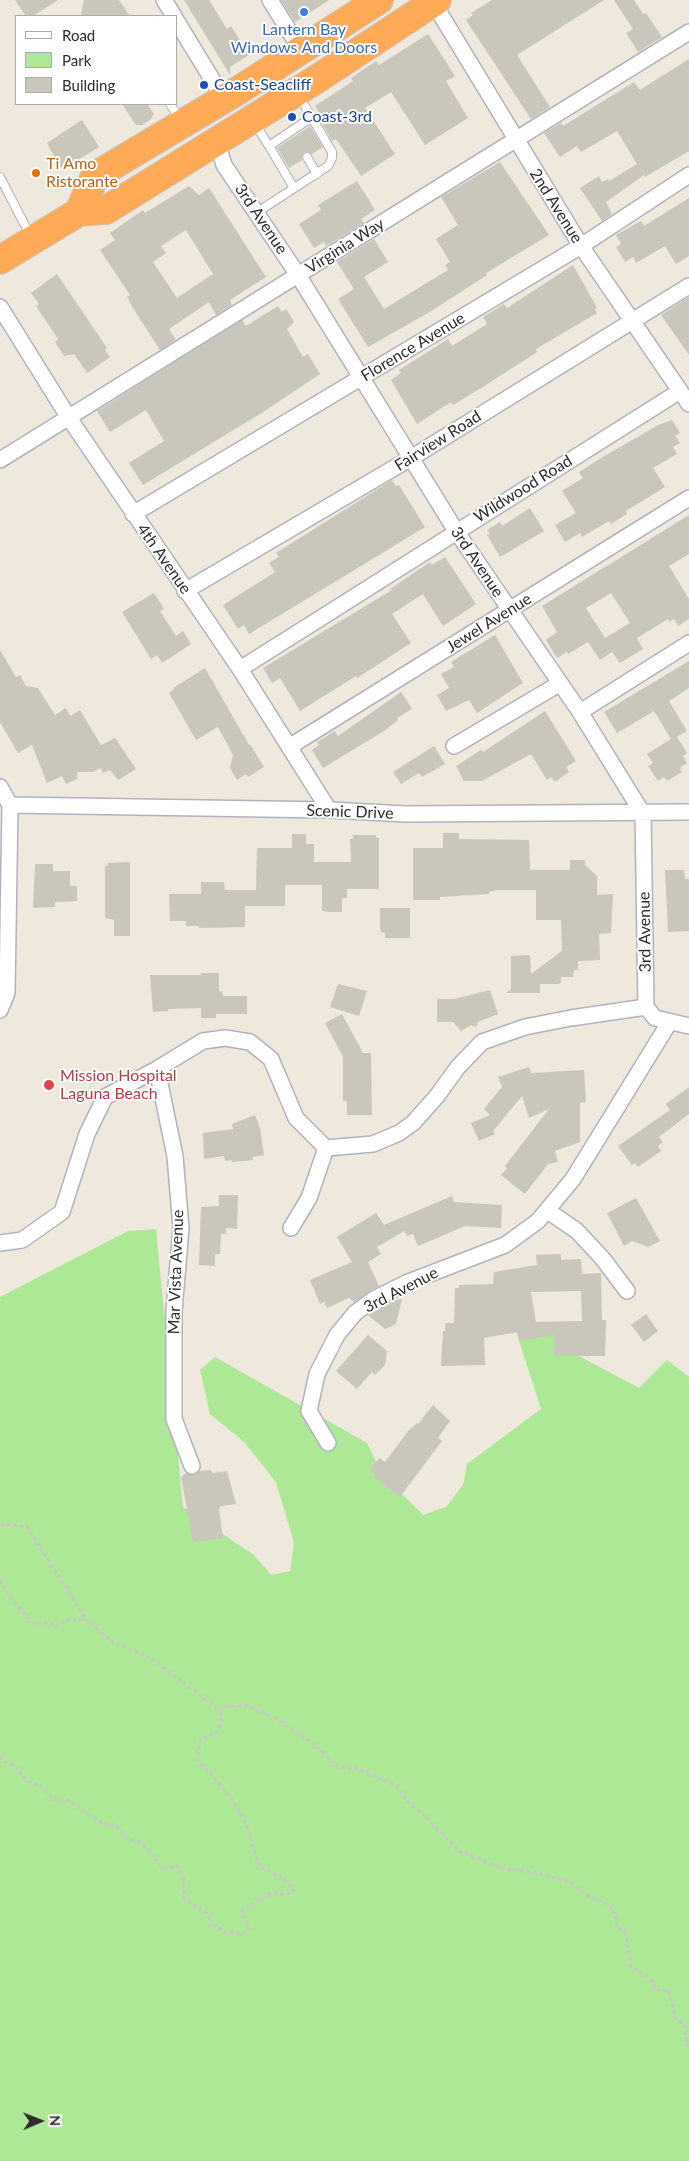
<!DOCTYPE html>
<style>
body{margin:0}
#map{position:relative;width:689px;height:2161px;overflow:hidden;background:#eee8dd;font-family:Lato,sans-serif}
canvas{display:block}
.legend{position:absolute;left:15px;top:15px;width:162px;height:90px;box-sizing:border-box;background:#fff;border:1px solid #ababab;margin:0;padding:6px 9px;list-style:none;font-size:15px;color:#2c2c2c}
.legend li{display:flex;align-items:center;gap:10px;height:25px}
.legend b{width:25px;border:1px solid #ababab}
.north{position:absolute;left:15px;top:2096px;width:50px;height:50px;-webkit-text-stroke:4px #fff;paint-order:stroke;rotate:89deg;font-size:14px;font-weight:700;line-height:20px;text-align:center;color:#2c2c2c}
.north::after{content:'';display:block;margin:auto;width:18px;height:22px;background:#2c2c2c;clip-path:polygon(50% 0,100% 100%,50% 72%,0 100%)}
</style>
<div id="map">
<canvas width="689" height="2161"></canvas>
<ul class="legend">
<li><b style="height:6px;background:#fff"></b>Road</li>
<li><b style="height:14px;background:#ade896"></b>Park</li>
<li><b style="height:14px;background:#c9c6bb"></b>Building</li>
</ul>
<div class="north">N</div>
</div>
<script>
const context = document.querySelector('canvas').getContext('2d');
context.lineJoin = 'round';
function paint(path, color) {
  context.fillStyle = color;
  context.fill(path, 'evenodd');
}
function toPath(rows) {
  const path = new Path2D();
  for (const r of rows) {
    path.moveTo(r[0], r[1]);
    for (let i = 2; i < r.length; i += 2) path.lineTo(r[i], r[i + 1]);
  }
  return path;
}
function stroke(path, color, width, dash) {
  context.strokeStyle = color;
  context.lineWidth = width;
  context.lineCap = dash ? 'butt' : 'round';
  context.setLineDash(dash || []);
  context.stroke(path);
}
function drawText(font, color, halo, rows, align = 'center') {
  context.font = font + ' Lato,sans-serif';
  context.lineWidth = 4;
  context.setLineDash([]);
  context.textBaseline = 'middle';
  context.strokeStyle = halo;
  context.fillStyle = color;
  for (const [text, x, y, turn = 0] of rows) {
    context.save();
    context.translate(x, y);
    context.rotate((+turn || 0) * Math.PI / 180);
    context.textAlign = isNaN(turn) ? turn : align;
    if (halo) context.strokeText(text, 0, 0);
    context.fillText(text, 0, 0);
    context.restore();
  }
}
paint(toPath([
 [156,1229,183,1507,254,1555,271,1575,290,1571,294,1543,276,1482,244,1442,210,1414,200,1370,215,1357,367,1443,381,1472,423,1515,446,1507,463,1485,467,1464,541,1409,514,1325,552,1323,577,1355,639,1388,667,1360,689,1377,689,2161,0,2161,0,1297,128,1231]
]), '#ade896');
paint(toPath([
 [15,0,58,0,33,16,26,16],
 [84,0,119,0,130,16,81,16],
 [184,0,209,0,227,29,231,26,249,55,230,67,230,75],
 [281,0,329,0,295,22],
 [492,0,604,0,517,55,550,107,531,119,466,20,473,15,471,13],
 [614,0,634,0,643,14,646,13,662,37,638,52,626,33,633,29],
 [428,34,455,76,446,81,468,118,425,145,391,92,365,108,395,154,361,176,336,139,332,141,320,120,323,118,315,106,353,81,351,78,376,61,379,65],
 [689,59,689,151,645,177,644,175,606,202,612,214,602,221,580,188,599,176,602,182,608,179,609,181,637,164,617,131,581,152,577,146,560,157,544,133,561,123,563,126,634,82,640,90],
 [122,104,147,104,154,114,150,120,142,125,136,125],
 [82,120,99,147,62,170,47,143],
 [310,126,323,147,312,154,304,152,302,160,289,168,277,148],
 [500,162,549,235,486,273,487,275,428,313,368,347,338,299,354,289,337,262,374,239,388,262,364,277,384,309,448,270,445,265,450,262,436,239,458,225,441,197],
 [357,181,375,210,361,219,364,223,326,246,324,242,314,248,299,224,321,210,318,205],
 [189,186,199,195,209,188,266,277,230,300,232,305,216,315,209,302,169,329,176,340,160,350,133,308,127,297,130,295,100,250,115,240,110,233,143,210,145,213],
 [186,230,213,274,177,298,153,262,166,253,161,246],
 [689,198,689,256,676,264,665,246,636,263,633,257,625,262,616,247,621,244,616,235,641,221,644,226],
 [573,265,597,308,595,309,597,313,536,349,537,352,486,385,453,405,451,402,417,424,391,380,401,373,399,370,448,339,452,346,487,324,483,317,504,304,507,308],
 [57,274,107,348,105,350,110,357,87,373,74,354,64,356,55,342,58,339,36,306,39,304,31,293],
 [689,297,689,355,661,315],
 [278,306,282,312,286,309,294,322,287,329,303,357,308,354,320,374,263,412,143,485,129,463,164,441,146,410,110,432,97,411,242,320,246,326],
 [672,420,680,433,675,436,680,443,673,447,677,454,653,468,665,487,626,511,627,514,611,524,609,521,582,537,580,533,565,542,555,525,576,513,562,491,583,478,579,472,601,458,658,425],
 [392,480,396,486,399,485,425,527,249,634,244,625,238,629,223,605,275,572,269,563,279,557,276,553],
 [530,508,544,531,500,557,487,535,490,534,487,530,500,522,502,526],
 [689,515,689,554,669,566,689,599,689,619,678,626,674,619,669,622,668,619,637,638,643,649,620,663,612,652,600,660,588,642,568,654,567,652,557,658,546,640,557,632,542,606],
 [611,593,630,623,605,638,586,608],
 [445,557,476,604,443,626,423,594,392,614,411,643,357,678,356,676,300,711,280,678,272,683,263,668,392,590,390,589,430,562,432,565],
 [154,593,164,609,160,611,176,636,183,631,191,644,162,663,157,655,151,659,122,612],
 [495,635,523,683,477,713,469,700,446,711,437,695,449,688,441,674,454,667,451,662],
 [0,650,16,677,20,675,26,686,38,688,55,715,66,708,70,716,80,710,101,745,115,738,136,769,118,780,110,770,103,773,101,768,92,772,77,772,77,779,66,784,62,776,47,783,32,745,18,753,0,722],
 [689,661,689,688,669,701,687,731,677,737,687,753,683,756,687,763,680,768,682,772,667,781,664,777,658,781,648,766,653,763,647,754,671,739,654,711,617,733,604,712],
 [205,668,249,745,250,744,264,767,248,777,246,774,237,780,230,768,233,755,218,727,196,740,169,693,174,689,173,688],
 [401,692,412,709,397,718,398,720,384,731,323,768,312,750,319,745,317,742,335,731,338,736],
 [545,711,576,761,566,767,569,772,555,782,551,777,547,780,531,754,482,781,464,781,456,766,481,750,483,752],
 [434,746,445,764,422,777,419,773,401,784,393,772],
 [443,833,459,833,459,839,529,840,530,870,570,870,570,860,585,860,585,865,597,876,597,895,613,894,611,933,599,934,600,960,578,961,578,970,574,970,573,977,561,977,561,983,558,984,540,984,540,993,506,993,511,989,511,956,530,955,531,974,562,951,561,920,536,920,536,890,497,890,489,892,489,894,440,897,440,900,413,900,413,848,443,848],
 [292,834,306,834,306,844,314,844,314,862,351,862,350,839,353,839,353,835,376,835,376,837,379,838,379,889,347,889,347,898,342,898,342,912,330,912,322,911,322,885,285,885,285,906,245,906,245,927,199,928,199,926,186,926,186,921,170,921,169,894,201,894,201,882,224,882,225,890,256,890,257,848,292,848],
 [130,862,130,936,114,936,114,920,105,918,105,866,108,866,108,863],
 [35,864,53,864,53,871,70,871,70,886,77,886,77,901,55,902,55,907,33,908],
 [665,870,684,870,685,879,689,879,689,931,668,932],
 [380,908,410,908,410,938,385,938,385,933,381,932,380,928],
 [201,973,219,973,219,992,222,991,223,996,247,996,247,1014,216,1014,216,1018,201,1018,201,1008,168,1009,168,1011,153,1012,150,975,201,975],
 [338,984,367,991,359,1016,330,1007],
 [490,990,498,1014,478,1022,476,1027,471,1025,461,1031,453,1022,437,1022,437,999,454,999],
 [342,1014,363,1053,371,1053,372,1115,347,1115,347,1101,343,1101,343,1057,325,1023],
 [529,1067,531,1073,584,1070,586,1102,580,1103,580,1142,555,1151,558,1162,548,1164,525,1194,501,1175,507,1168,505,1166,549,1109,529,1118,522,1096,493,1131,495,1134,479,1141,471,1123,490,1115,484,1109,502,1087,498,1077],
 [689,1087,689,1114,659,1137,663,1142,658,1146,661,1151,638,1167,635,1163,632,1165,618,1146,670,1110,666,1104],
 [255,1115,260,1128,264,1155,252,1157,253,1160,232,1162,232,1160,225,1161,224,1156,204,1159,203,1133,233,1129,232,1124],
 [219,1195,238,1195,237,1229,226,1228,226,1234,221,1234,220,1254,215,1254,215,1266,199,1265,201,1207,219,1206],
 [452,1196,454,1202,502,1205,501,1228,465,1226,418,1246,413,1234,407,1236,404,1231,377,1247,381,1254,368,1262,379,1286,354,1302,349,1298,327,1308,324,1302,320,1304,310,1280,352,1262,337,1237,376,1213,384,1225],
 [636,1198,660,1241,648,1247,632,1241,624,1246,607,1213],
 [561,1254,561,1260,581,1259,582,1274,601,1273,602,1320,606,1320,605,1356,554,1356,554,1335,519,1341,518,1332,484,1338,485,1365,441,1366,443,1331,445,1331,445,1323,454,1323,455,1288,459,1288,459,1285,493,1284,494,1272,537,1265,536,1255],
 [581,1291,582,1321,536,1322,531,1292],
 [402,1299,396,1324,385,1329,368,1315,393,1300],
 [646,1314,658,1331,644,1342,631,1325],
 [368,1335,387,1351,385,1365,375,1375,372,1372,357,1389,336,1371],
 [433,1405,450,1421,438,1438,442,1441,400,1497,374,1477,376,1474,370,1470,379,1458,385,1462,408,1431,417,1423,418,1424],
 [210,1470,213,1473,227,1471,236,1504,221,1506,219,1509,223,1538,193,1542,181,1477,186,1473,195,1475,200,1471]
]), '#c9c6bb');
const lane = toPath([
 [170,104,180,119],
 [254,122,269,146],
 [307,157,317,174],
 [0,177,31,237],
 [294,188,269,146,312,117],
 [256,213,328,166,332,158,332,152,299,96]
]);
const street = toPath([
 [164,0,174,16],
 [270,0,301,50],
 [433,2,581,246,689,404],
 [176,20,224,99],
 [217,141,224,165,298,275,456,531,580,712,643,814,646,1007],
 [0,307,69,418,240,669,329,810],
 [0,460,689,32],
 [133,514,581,246,689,175],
 [185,591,411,458,689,286],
 [240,669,680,391],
 [580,712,689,643],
 [454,746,559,684],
 [289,747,689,498],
 [0,787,10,805,7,993,0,1010],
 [10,805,329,810,406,814,689,812],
 [157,1069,175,1156,181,1228,174,1311,174,1419,192,1466],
 [548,1211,577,1231,603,1259,627,1291],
 [291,1228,309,1198,326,1148],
 [0,1243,22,1240,62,1212,87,1134,105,1097,157,1069,203,1041,225,1038,250,1042,271,1059,296,1118,326,1148,373,1144,399,1133,413,1123,437,1096,458,1067,482,1042,525,1027,571,1018,646,1007,655,1018,689,1026],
 [328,1443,309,1411,317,1374,337,1335,355,1313,374,1299,406,1283,505,1245,538,1221,573,1179,669,1023]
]);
const highway = toPath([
 [79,212,95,176,239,90,379,0],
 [0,260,79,212,106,210,317,79,437,0]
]);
stroke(lane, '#b1b2c0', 10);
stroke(street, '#b1b2c0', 18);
stroke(highway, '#c8c8c8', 30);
stroke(toPath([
 [0,1524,27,1527,87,1620,110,1640,152,1659,221,1711,227,1707,246,1705,275,1718,314,1744,338,1767,358,1769,397,1786,408,1802,426,1817,459,1851,504,1869,535,1872,572,1883,587,1896,609,1905,616,1915,617,1927,626,1934,631,1967,649,1978,657,1990,669,1990,675,2017,685,2025,687,2044,689,2045],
 [0,1580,12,1600,33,1623,51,1623,57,1627,69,1619,87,1620],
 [0,1756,2,1761,15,1766,26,1780,43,1788,54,1800,68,1800,103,1824,116,1825,128,1839,142,1843,164,1869,176,1866,183,1876,185,1900,207,1913,212,1926,218,1925,224,1933,244,1934,249,1929,242,1911,272,1892,286,1895,294,1890,280,1876,259,1867,246,1823,229,1795,197,1759,201,1739,216,1733,221,1723,221,1711]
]), '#c8c8c8', 3, [4, 2.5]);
stroke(lane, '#fff', 8);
stroke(street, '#fff', 15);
stroke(highway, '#ffaa57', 28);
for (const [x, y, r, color] of [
 [304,12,5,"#3f7fe0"],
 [204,85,5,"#1a4fb4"],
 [292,117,5,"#1a4fb4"],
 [36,173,5,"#e8710a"],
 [49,1085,6,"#e0444e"]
]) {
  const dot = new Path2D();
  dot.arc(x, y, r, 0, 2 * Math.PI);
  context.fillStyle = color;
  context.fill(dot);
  stroke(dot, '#fff', 2);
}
drawText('16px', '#366cbe', '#fff', [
 ["Lantern Bay",304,30],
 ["Windows And Doors",304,48]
]);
drawText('16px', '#164399', '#fff', [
 ["Coast-Seacliff",214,85],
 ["Coast-3rd",302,117]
], 'left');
drawText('16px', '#c56008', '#fff', [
 ["Ti Amo",46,164],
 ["Ristorante",46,182]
], 'left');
drawText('16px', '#2c2c2c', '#fff', [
 ["2nd Avenue",556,206,58],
 ["3rd Avenue",261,219,56],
 ["Virginia Way",345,246,-32],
 ["Florence Avenue",413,347,-31],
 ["Fairview Road",438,441,-32],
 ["Wildwood Road",523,489,-32],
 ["4th Avenue",164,559,55],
 ["3rd Avenue",477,562,56],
 ["Jewel Avenue",489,623,-32],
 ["Scenic Drive",350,812,2],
 ["3rd Avenue",645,932,-91],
 ["Mar Vista Avenue",176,1272,-88],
 ["3rd Avenue",401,1290,-27]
]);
drawText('16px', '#be3a42', '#fff', [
 ["Mission Hospital",60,1076],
 ["Laguna Beach",60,1094]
], 'left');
</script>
